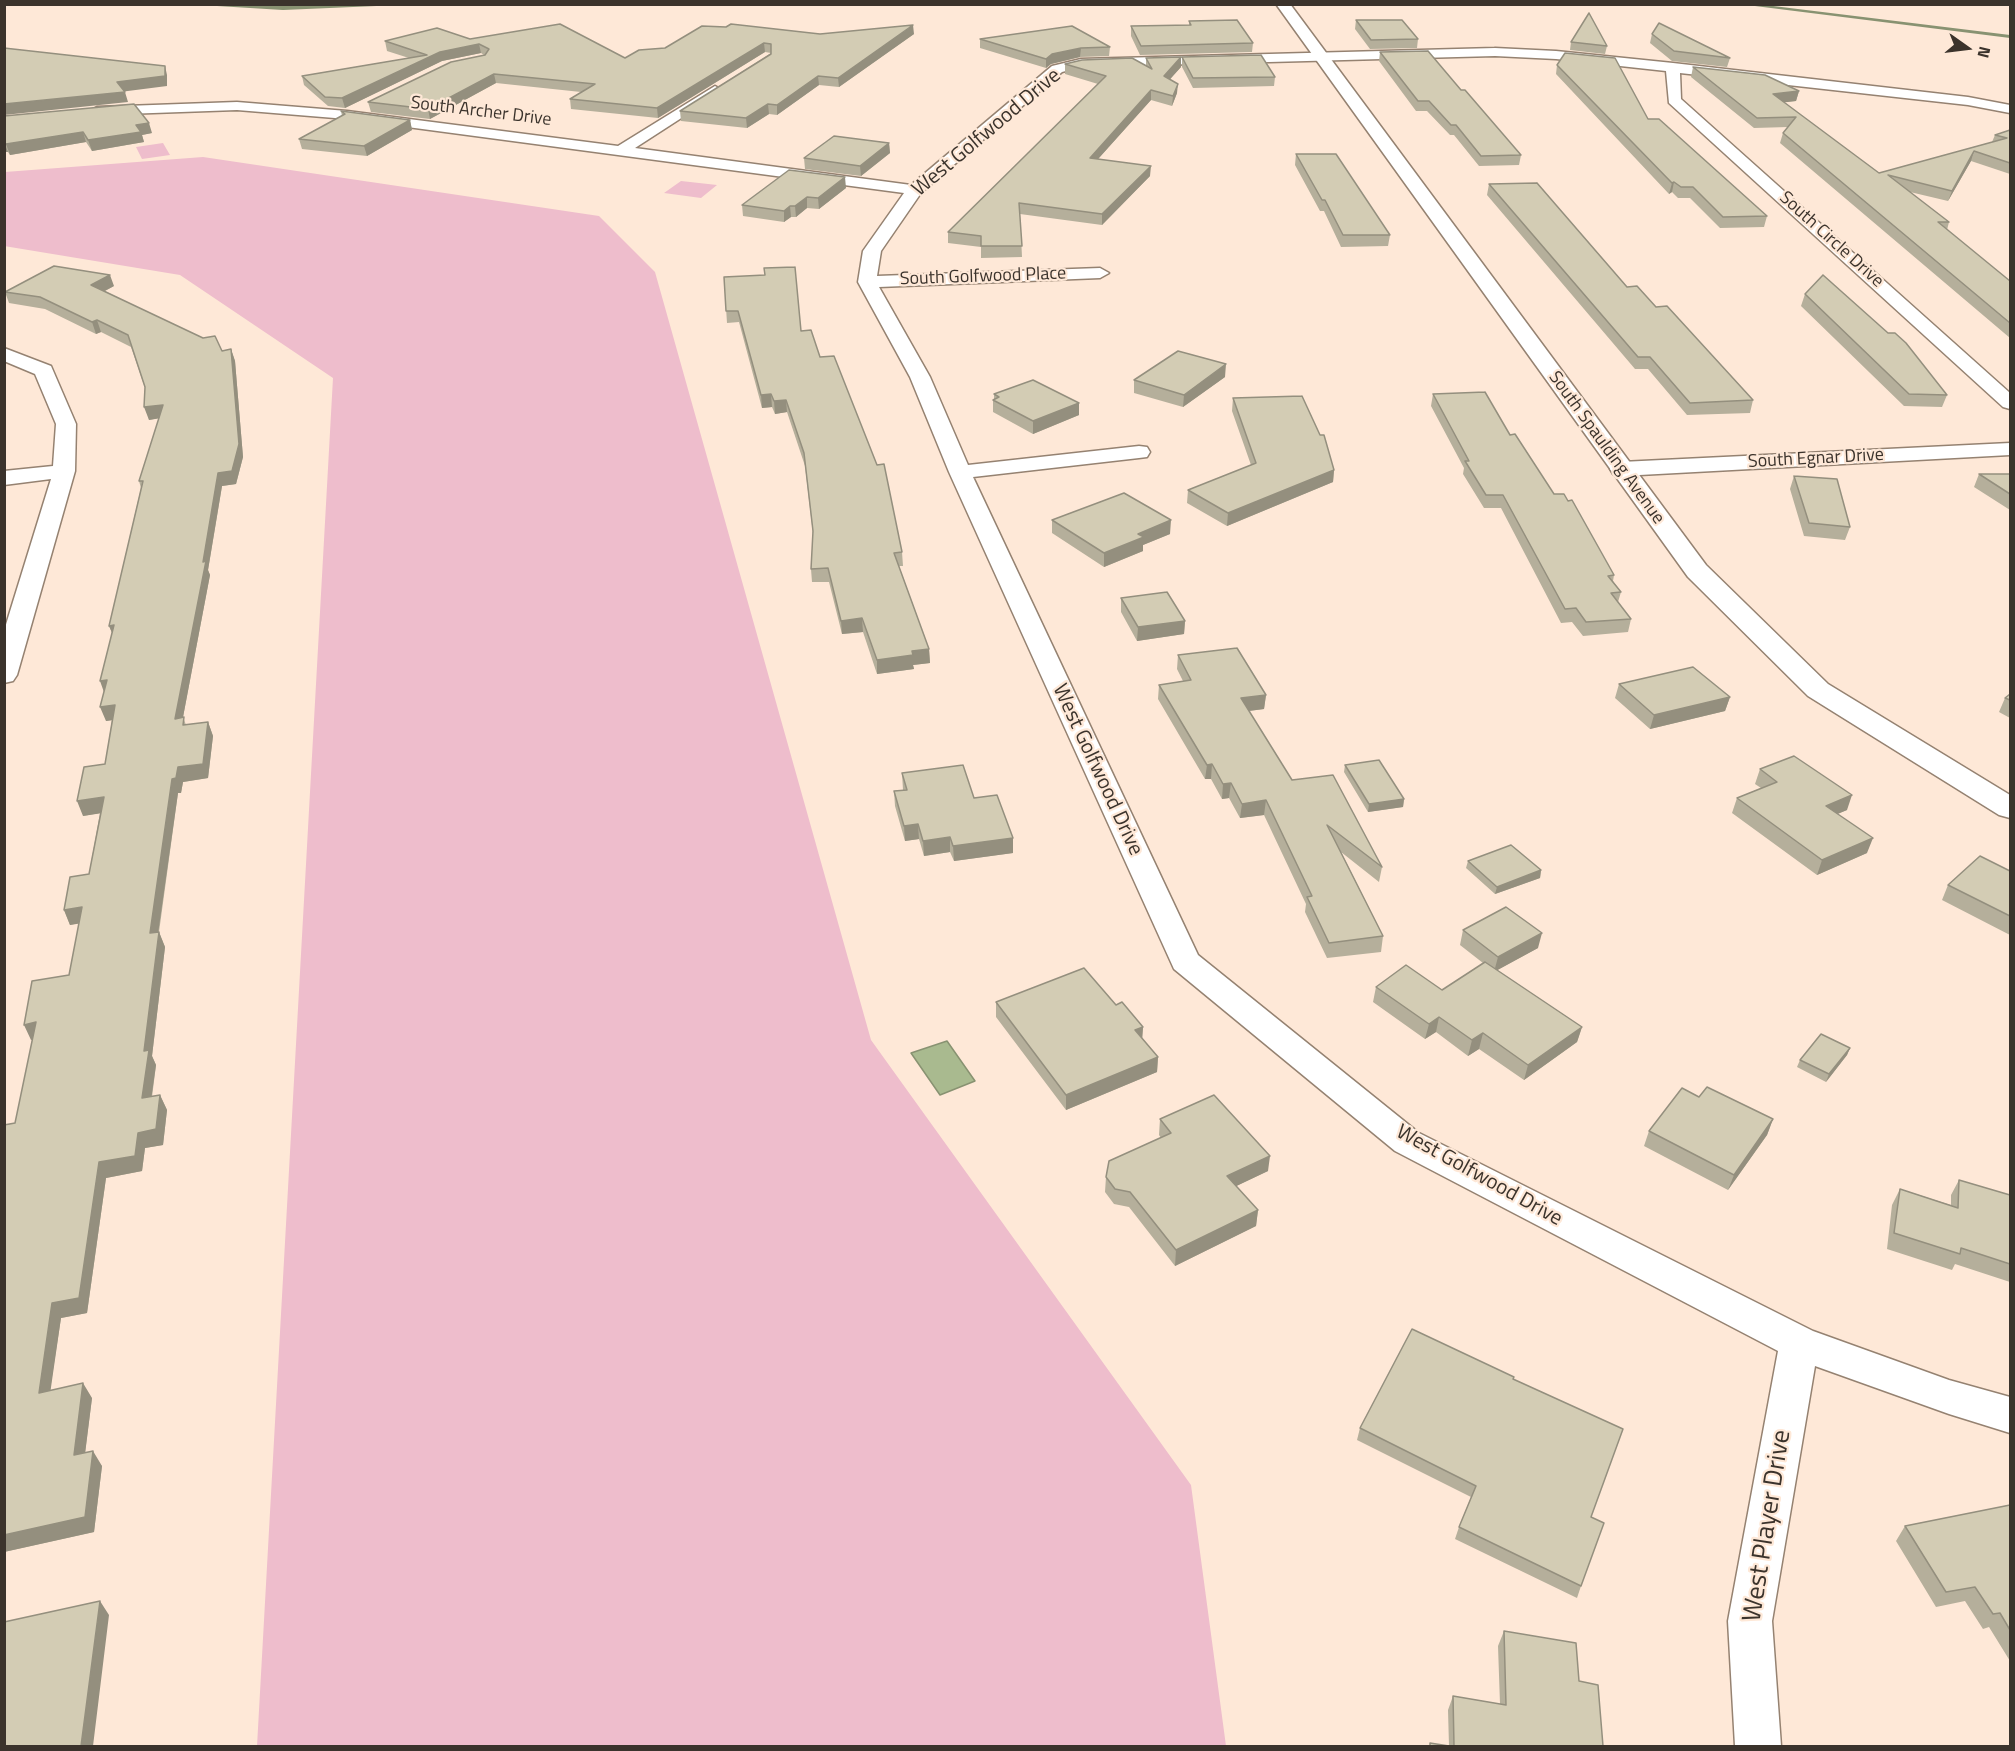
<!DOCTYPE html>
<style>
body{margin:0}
#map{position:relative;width:2015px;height:1751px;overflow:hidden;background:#fee8d7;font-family:"Titillium Web",sans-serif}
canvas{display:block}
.frame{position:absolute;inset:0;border:6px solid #3b332c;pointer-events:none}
.north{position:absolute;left:1937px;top:18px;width:60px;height:60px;-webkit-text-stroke:4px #fee8d7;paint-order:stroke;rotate:104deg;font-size:16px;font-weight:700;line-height:24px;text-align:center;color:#3b332c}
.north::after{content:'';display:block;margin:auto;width:21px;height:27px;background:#3b332c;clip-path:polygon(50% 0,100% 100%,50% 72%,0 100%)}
</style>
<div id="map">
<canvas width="2015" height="1751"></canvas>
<div class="frame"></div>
<div class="north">N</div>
</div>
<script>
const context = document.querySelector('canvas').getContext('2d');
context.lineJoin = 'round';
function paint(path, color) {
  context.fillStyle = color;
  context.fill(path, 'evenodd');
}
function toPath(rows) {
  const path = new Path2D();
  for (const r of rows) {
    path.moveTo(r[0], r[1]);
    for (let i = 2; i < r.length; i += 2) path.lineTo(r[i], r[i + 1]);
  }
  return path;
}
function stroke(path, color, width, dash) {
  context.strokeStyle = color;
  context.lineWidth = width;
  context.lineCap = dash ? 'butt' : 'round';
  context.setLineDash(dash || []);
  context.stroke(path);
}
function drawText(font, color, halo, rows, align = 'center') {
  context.font = font + ' "Titillium Web",sans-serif';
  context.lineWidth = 4.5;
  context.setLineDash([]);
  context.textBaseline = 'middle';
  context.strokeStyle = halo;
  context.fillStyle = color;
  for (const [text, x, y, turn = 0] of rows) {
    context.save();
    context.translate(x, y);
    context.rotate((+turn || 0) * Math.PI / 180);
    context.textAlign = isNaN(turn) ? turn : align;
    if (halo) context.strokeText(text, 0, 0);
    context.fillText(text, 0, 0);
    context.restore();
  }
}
paint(toPath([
 [163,143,170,155,142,159,136,147],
 [203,157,599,216,655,272,871,1040,1191,1485,1226,1746,257,1746,333,378,180,275,4,246,5,172],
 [681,181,717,185,701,198,664,193]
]), '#eebdcc');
const water = toPath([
 [947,1041,975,1081,940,1095,911,1053,947,1041]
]);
paint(water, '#a9ba8f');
stroke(water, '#889271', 1.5);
paint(toPath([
 [235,4,283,6,423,4,283,10,184,4,235,4],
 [1757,4,2010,35,2010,38,1739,4,1757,4]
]), '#889271');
const street = toPath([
 [1495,48,1556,51,1673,63,1968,97,2010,105,2010,113,1968,105,1680,73,1681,99,2010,393,2010,409,2003,407,1669,103,1666,71,1556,59,1495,56,1081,67,1062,72,921,193,881,251,877,276,1100,268,1109,273,1100,278,879,287,930,377,968,465,1139,446,1147,447,1150,452,1147,457,1139,458,973,477,1198,955,1419,1133,1813,1331,1949,1380,2010,1397,2010,1433,1949,1414,1815,1366,1772,1621,1781,1746,1735,1746,1728,1621,1778,1351,1395,1151,1174,969,949,472,910,377,858,282,863,251,904,193,347,119,237,110,97,115,90,111,97,107,237,102,347,111,618,146,715,86,722,90,720,93,635,148,911,185,1052,66,1081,59,1495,48],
 [4,348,51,366,76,424,75,471,17,675,13,681,4,683,4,631,51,479,4,485,4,471,53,466,56,424,35,374,4,361,4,348],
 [2010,443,2010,455,1621,476,1613,474,1610,469,1613,464,1621,462,2010,443]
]);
const secondary = toPath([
 [1276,4,1290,4,1706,565,1828,684,2010,795,2010,818,1999,815,1808,696,1688,577,1276,4]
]);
stroke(street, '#958271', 3);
stroke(secondary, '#958271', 3);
paint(street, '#fff');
paint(secondary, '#fff');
paint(toPath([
 [1356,20,1418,39,1417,48,1370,49,1355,29],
 [1189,21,1253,43,1252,52,1140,55,1131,36,1131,26,1189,25],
 [820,34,914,34,839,87,819,85,777,115,769,114,747,128,681,121,680,111,771,53,765,52,658,118,571,109,570,99,581,92,496,83,430,119,371,112,368,102,484,55,481,53,442,61,345,108,328,106,304,85,302,76,409,58,387,51,385,41,470,39,625,58],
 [1652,34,1730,58,1727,67,1672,61,1650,43],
 [980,39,1110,47,1109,56,1080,57,1051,64,1046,68,980,48],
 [1571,42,1607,46,1605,54,1570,50],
 [1380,52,1461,90,1521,155,1519,165,1479,166,1454,135,1450,135,1427,111,1416,111,1379,61],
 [1181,57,1181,67,1170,79,1177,93,1172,106,1151,100,1098,159,1150,176,1102,225,1020,214,1022,257,981,258,981,247,948,243,948,232,1098,84,1065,74,1065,64,1146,66,1146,58],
 [1182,57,1275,77,1274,86,1193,88,1182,67],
 [1557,65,1648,119,1767,216,1764,227,1720,228,1690,198,1678,198,1672,192,1669,194,1556,74],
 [1693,67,1799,91,1796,101,1784,102,1879,173,1992,142,1995,135,2010,130,2010,174,1971,161,1948,201,1910,192,1949,222,1947,230,2010,281,2010,338,1780,143,1783,133,1788,127,1754,128,1691,77],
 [341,111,410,120,412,130,367,156,302,149,299,139,342,116],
 [4,116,152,133,142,135,144,142,92,151,86,142,10,155,8,152,4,152],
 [889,143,890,153,861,176,805,169,804,158],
 [1296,154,1390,235,1388,246,1341,247,1324,211,1320,211,1295,165],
 [1489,184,1627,287,1753,400,1750,413,1687,415,1648,369,1635,369,1487,195],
 [846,188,819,209,807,208,796,217,791,217,784,222,743,216,742,205],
 [724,277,801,331,820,357,902,552,903,566,899,566,929,649,930,663,913,665,914,669,877,674,863,632,842,634,829,582,812,582,811,569,813,534,805,466,787,412,775,414,772,407,762,408,739,322,727,323],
 [114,286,105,291,222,351,231,349,235,361,243,457,236,484,222,486,208,570,210,575,183,717,186,725,208,722,213,736,208,778,183,782,181,793,178,793,159,932,165,947,152,1056,156,1065,152,1097,160,1095,167,1110,163,1145,145,1148,142,1171,106,1178,87,1313,61,1318,50,1390,92,1398,85,1453,102,1466,94,1532,4,1552,15,1123,33,1039,31,1040,69,975,79,923,70,925,64,910,89,874,100,813,83,816,105,764,112,720,106,721,104,692,112,633,109,626,141,488,139,481,159,418,149,420,145,388,131,347,101,332,96,334,45,309,9,303,5,292],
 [1805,294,1947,395,1942,407,1904,406,1801,306],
 [1225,377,1183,407,1134,393,1134,380],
 [994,394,1079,403,1079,415,1033,434,993,412,993,400,994,399],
 [1433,394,1510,435,1614,575,1613,581,1621,592,1618,602,1631,619,1628,632,1583,636,1572,622,1561,623,1501,508,1484,508,1463,474,1464,468,1431,406],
 [1233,398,1320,435,1334,470,1333,482,1227,526,1187,503,1188,490,1251,465,1232,411],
 [1979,474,2010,474,2010,510,1974,487],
 [1794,476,1850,527,1845,540,1804,536,1790,489],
 [1052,520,1170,534,1143,545,1143,551,1104,567,1052,533],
 [1121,598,1185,621,1184,634,1137,641,1121,612],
 [1178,655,1266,695,1264,709,1249,711,1292,780,1382,867,1379,882,1341,852,1383,936,1381,952,1327,958,1305,912,1306,904,1264,815,1240,818,1229,798,1222,799,1211,779,1205,779,1158,699,1159,685,1183,681,1177,669],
 [1619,684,1730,697,1725,711,1650,729,1615,698],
 [2010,694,2010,718,1999,712,2005,698],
 [1345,765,1404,799,1403,807,1368,812,1344,772],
 [1760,769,1847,810,1837,814,1867,853,1817,875,1732,813,1737,798,1761,788,1755,784],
 [902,773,974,798,1013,838,1013,853,954,861,950,852,924,856,919,839,905,841,895,806,894,791,903,790],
 [1468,861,1541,870,1540,878,1495,894,1466,868],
 [2010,871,2010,935,1942,900,1948,885],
 [1463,930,1538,948,1497,970,1582,1027,1577,1042,1524,1080,1479,1049,1468,1056,1436,1032,1425,1039,1373,1002,1376,987,1442,990,1483,963,1460,945],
 [996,1002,1116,1005,1143,1027,1142,1038,1158,1057,1157,1072,1066,1110,996,1017],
 [1850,1048,1847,1055,1826,1082,1797,1067,1800,1060],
 [1699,1097,1773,1119,1767,1135,1728,1190,1644,1146,1649,1131],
 [1160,1119,1268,1171,1236,1186,1258,1210,1256,1226,1175,1266,1129,1207,1114,1204,1105,1192,1106,1177,1161,1138,1159,1135],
 [1959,1180,2010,1195,2010,1282,1955,1264,1952,1270,1887,1249,1892,1205,1900,1189,1951,1205,1951,1195],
 [1513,1379,1591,1517,1581,1586,1577,1598,1455,1539,1459,1527,1471,1497,1357,1440,1360,1428],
 [2010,1505,2010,1661,1989,1627,1983,1629,1965,1601,1936,1607,1896,1541,1905,1526],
 [1504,1631,1579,1681,1603,1746,1449,1746,1448,1710,1453,1696,1500,1704,1498,1646]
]), '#b5af9b');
paint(toPath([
 [913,25,914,34,839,87,838,78],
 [764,43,765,52,658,118,657,108],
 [479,44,481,53,442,61,345,108,342,98,440,52],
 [1081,48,1080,57,1051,64,1046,68,1046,59,1052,54],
 [1181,57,1181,67,1164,86,1164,76],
 [165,66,167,75,167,86,120,92,117,82],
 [494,74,496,83,430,119,428,109],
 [818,76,819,85,777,115,777,105],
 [1178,84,1177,93,1172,106,1173,96],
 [1151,90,1151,100,1090,168,1090,158],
 [1799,91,1796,101,1771,104,1773,94],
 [125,92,128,102,4,115,4,104],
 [768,104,769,114,747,128,746,118],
 [410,120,412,130,367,156,364,146],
 [149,123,152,133,142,135,144,142,92,151,88,140,136,125],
 [83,132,86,142,10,155,6,144],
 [4,142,8,152,4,152],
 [889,143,890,153,861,176,860,166],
 [1974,151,1971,161,1948,201,1952,191],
 [1151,166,1150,176,1102,225,1102,214],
 [845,177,846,188,819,209,818,198],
 [1674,182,1672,192,1669,194,1672,183],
 [807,197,807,208,796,217,795,206],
 [790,206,791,217,784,222,784,211],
 [110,275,114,286,95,296,91,285],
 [97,320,101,332,96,334,92,322],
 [231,349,235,361,243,457,236,484,222,486,208,570,210,575,180,733,175,719,203,562],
 [1226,364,1225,377,1183,407,1184,395],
 [771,394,772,407,762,408,761,395],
 [786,400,787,412,775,414,774,401],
 [1079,403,1079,415,1033,434,1033,421],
 [163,405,167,417,149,420,144,407],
 [1334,470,1333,482,1227,526,1228,513],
 [1171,520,1170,534,1143,545,1143,551,1104,567,1104,553,1138,534],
 [862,618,863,632,842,634,841,621],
 [1185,621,1184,634,1137,641,1138,627],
 [114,625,115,639,109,626],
 [929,649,930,663,913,665,914,669,877,674,877,660,912,651],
 [107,680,105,695,100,681],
 [1266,695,1264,709,1240,712,1241,698],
 [1730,697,1725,711,1650,729,1654,715],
 [115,705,121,719,106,721,100,707],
 [208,722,213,736,208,778,183,782,181,793,178,793,156,948,150,933,172,779,178,767],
 [1212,764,1211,779,1205,779,1207,765],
 [1231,783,1229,798,1222,799,1223,784],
 [1852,795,1847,810,1821,821,1826,806],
 [104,797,109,812,83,816,77,801],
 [1404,799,1403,807,1368,812,1369,804],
 [1266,800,1264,815,1240,818,1242,804],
 [918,824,919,839,905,841,904,826],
 [950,837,950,852,924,856,923,841],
 [1013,838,1013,853,954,861,953,846],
 [1873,838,1867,853,1817,875,1822,860],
 [1541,870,1540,878,1495,894,1497,887],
 [82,907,89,922,70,925,64,910],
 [159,932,165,947,152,1056,156,1065,149,1114,142,1098,144,1051],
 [1542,933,1538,948,1494,972,1498,957],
 [1439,1017,1436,1032,1425,1039,1429,1024],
 [36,1022,44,1037,31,1040,24,1025],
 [1143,1027,1142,1042,1135,1030],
 [1582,1027,1577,1042,1524,1080,1528,1065],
 [1483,1033,1479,1049,1468,1056,1472,1040],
 [1850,1048,1847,1055,1826,1082,1829,1074],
 [1158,1057,1157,1072,1066,1110,1066,1095],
 [160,1095,167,1110,163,1145,145,1148,142,1171,106,1178,87,1313,61,1318,48,1408,39,1393,52,1303,99,1162,138,1133],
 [1773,1119,1767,1135,1728,1190,1734,1175],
 [1270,1156,1268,1171,1226,1191,1227,1176],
 [1258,1210,1256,1226,1175,1266,1176,1250],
 [83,1383,92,1398,83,1470,74,1455],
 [93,1451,102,1466,94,1532,4,1552,4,1535],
 [100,1601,109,1615,93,1746,81,1746]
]), '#948f7e');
const building = toPath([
 [1589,13,1607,46,1571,42,1589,13],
 [1237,20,1253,43,1141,46,1131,26,1191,25,1189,21,1237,20],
 [1356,20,1402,20,1418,39,1371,40,1356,20],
 [1659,23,1730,58,1674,51,1652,34,1659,23],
 [560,24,625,58,639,50,665,48,702,26,726,27,731,24,820,34,913,25,838,78,818,76,777,105,768,104,746,118,680,111,771,54,771,44,764,43,657,108,570,99,595,84,494,74,428,109,368,102,451,62,485,55,489,49,479,44,440,52,342,98,325,97,302,76,427,55,385,41,437,28,470,39,560,24],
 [1072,26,1110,47,1081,48,1052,54,1046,59,980,39,1072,26],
 [4,48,165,66,165,76,117,82,125,92,4,104,4,48],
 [1428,51,1461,90,1465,90,1521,155,1481,156,1456,125,1451,125,1429,101,1418,101,1380,52,1428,51],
 [1565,53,1615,58,1648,119,1659,119,1767,216,1723,217,1693,187,1681,187,1674,182,1672,183,1557,65,1565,53],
 [1261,55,1275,77,1193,78,1182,57,1261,55],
 [1181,57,1164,76,1178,84,1173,96,1151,90,1090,158,1151,166,1102,214,1019,203,1022,246,981,246,981,236,948,232,1106,76,1065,64,1082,60,1132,58,1152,69,1146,58,1181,57],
 [1693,67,1765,75,1799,91,1773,94,1879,173,2007,138,1995,135,2010,130,2010,163,1974,151,1952,191,1888,175,1949,222,1938,222,2010,281,2010,323,1783,133,1796,117,1757,118,1693,67],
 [134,104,149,123,136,125,141,132,88,140,83,132,6,144,4,142,4,116,134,104],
 [341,111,410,120,364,146,299,139,345,114,341,111],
 [834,136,889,143,860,166,804,158,834,136],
 [1296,154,1336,154,1390,235,1343,235,1325,200,1322,200,1296,154],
 [789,170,845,177,818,198,807,197,795,206,790,206,784,211,742,205,789,170],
 [1537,183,1627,287,1637,286,1656,307,1667,306,1753,400,1690,403,1650,357,1638,357,1489,184,1537,183],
 [54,266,110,275,91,285,203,338,215,336,222,351,231,349,239,444,232,471,218,473,203,562,206,561,175,719,184,717,183,725,208,722,203,764,178,767,176,778,172,779,150,933,159,932,144,1051,149,1050,142,1098,160,1095,156,1129,138,1133,135,1156,99,1162,79,1298,52,1303,39,1393,83,1383,74,1455,93,1451,85,1517,4,1535,4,1125,15,1123,36,1022,24,1025,32,981,69,975,82,907,64,910,70,877,89,874,104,797,77,801,84,767,105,764,115,705,100,707,107,680,100,681,114,625,109,626,143,481,139,481,163,405,144,407,145,387,128,335,97,320,92,322,40,297,5,292,54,266],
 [795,267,801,331,811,330,820,357,834,356,877,465,884,464,902,552,894,553,929,649,912,651,913,655,877,660,862,618,841,621,828,568,811,569,813,531,804,453,786,400,774,401,771,394,761,395,738,311,726,311,724,277,765,275,764,268,795,267],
 [1823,275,1888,333,1895,333,1906,343,1947,395,1909,394,1805,294,1823,275],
 [1178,351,1226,364,1184,395,1134,380,1178,351],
 [1033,380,1079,403,1033,421,993,400,999,397,994,394,1033,380],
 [1485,392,1510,435,1515,434,1554,494,1564,494,1568,501,1572,500,1614,575,1608,576,1621,592,1611,593,1631,619,1586,622,1576,608,1565,609,1503,495,1486,495,1465,461,1469,461,1433,394,1485,392],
 [1302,396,1320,435,1324,435,1334,470,1228,513,1188,490,1256,463,1233,398,1302,396],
 [1979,474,2010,474,2010,494,1979,474],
 [1794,476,1837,479,1850,527,1809,523,1794,476],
 [1124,493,1171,520,1138,534,1144,537,1104,553,1052,520,1124,493],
 [1167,592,1185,621,1138,627,1121,598,1167,592],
 [1237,648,1266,695,1241,698,1292,780,1333,775,1382,867,1327,825,1383,936,1329,943,1307,897,1312,896,1266,800,1242,804,1231,783,1223,784,1212,764,1207,765,1159,685,1191,680,1178,655,1237,648],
 [1693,667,1730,697,1654,715,1619,684,1693,667],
 [2010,694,2010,700,2005,698,2010,694],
 [1794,756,1852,795,1826,806,1873,838,1822,860,1737,798,1777,782,1760,769,1794,756],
 [1379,760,1404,799,1369,804,1345,765,1379,760],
 [963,765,974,798,997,795,1013,838,953,846,950,837,923,841,918,824,904,826,894,791,907,790,902,773,963,765],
 [1511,845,1541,870,1497,887,1468,861,1511,845],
 [1980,856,2010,871,2010,916,1948,885,1980,856],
 [1506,907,1542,933,1498,957,1463,930,1506,907],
 [1485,962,1582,1027,1528,1065,1483,1033,1472,1040,1439,1017,1429,1024,1376,987,1406,965,1442,990,1485,962],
 [1084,968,1116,1005,1122,1002,1143,1027,1135,1030,1158,1057,1066,1095,996,1002,1084,968],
 [1821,1034,1850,1048,1829,1074,1800,1060,1821,1034],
 [1707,1087,1773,1119,1734,1175,1649,1131,1682,1088,1699,1097,1707,1087],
 [1214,1095,1270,1156,1227,1176,1258,1210,1176,1250,1130,1192,1115,1189,1106,1177,1109,1161,1171,1133,1160,1119,1214,1095],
 [1959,1180,2010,1195,2010,1264,1961,1248,1960,1254,1894,1233,1900,1189,1958,1208,1959,1180],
 [1412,1329,1514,1377,1513,1379,1623,1429,1591,1517,1604,1523,1581,1586,1459,1527,1476,1486,1360,1428,1412,1329],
 [2010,1505,2010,1630,2000,1613,1993,1614,1975,1587,1946,1592,1905,1526,2010,1505],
 [100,1601,81,1746,4,1746,4,1622,100,1601],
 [1504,1631,1576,1643,1579,1681,1598,1685,1603,1746,1454,1746,1453,1696,1506,1705,1504,1631],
 [1430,1743,1449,1746,1430,1746,1430,1743]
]);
paint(building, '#d3ccb4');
stroke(building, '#948f7e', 1.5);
drawText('18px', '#3b332c', '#fee8d7', [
 ["South Archer Drive",481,112,7],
 ["South Circle Drive",1831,240,42],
 ["South Golfwood Place",983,277,-2],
 ["South Spaulding Avenue",1606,448,54],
 ["South Egnar Drive",1816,459,-3]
]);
drawText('21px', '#3b332c', '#fee8d7', [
 ["West Golfwood Drive",987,133,-40],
 ["West Golfwood Drive",1097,770,65],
 ["West Golfwood Drive",1479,1176,29]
]);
drawText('26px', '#3b332c', '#fee8d7', [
 ["West Player Drive",1768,1526,-81]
]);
</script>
